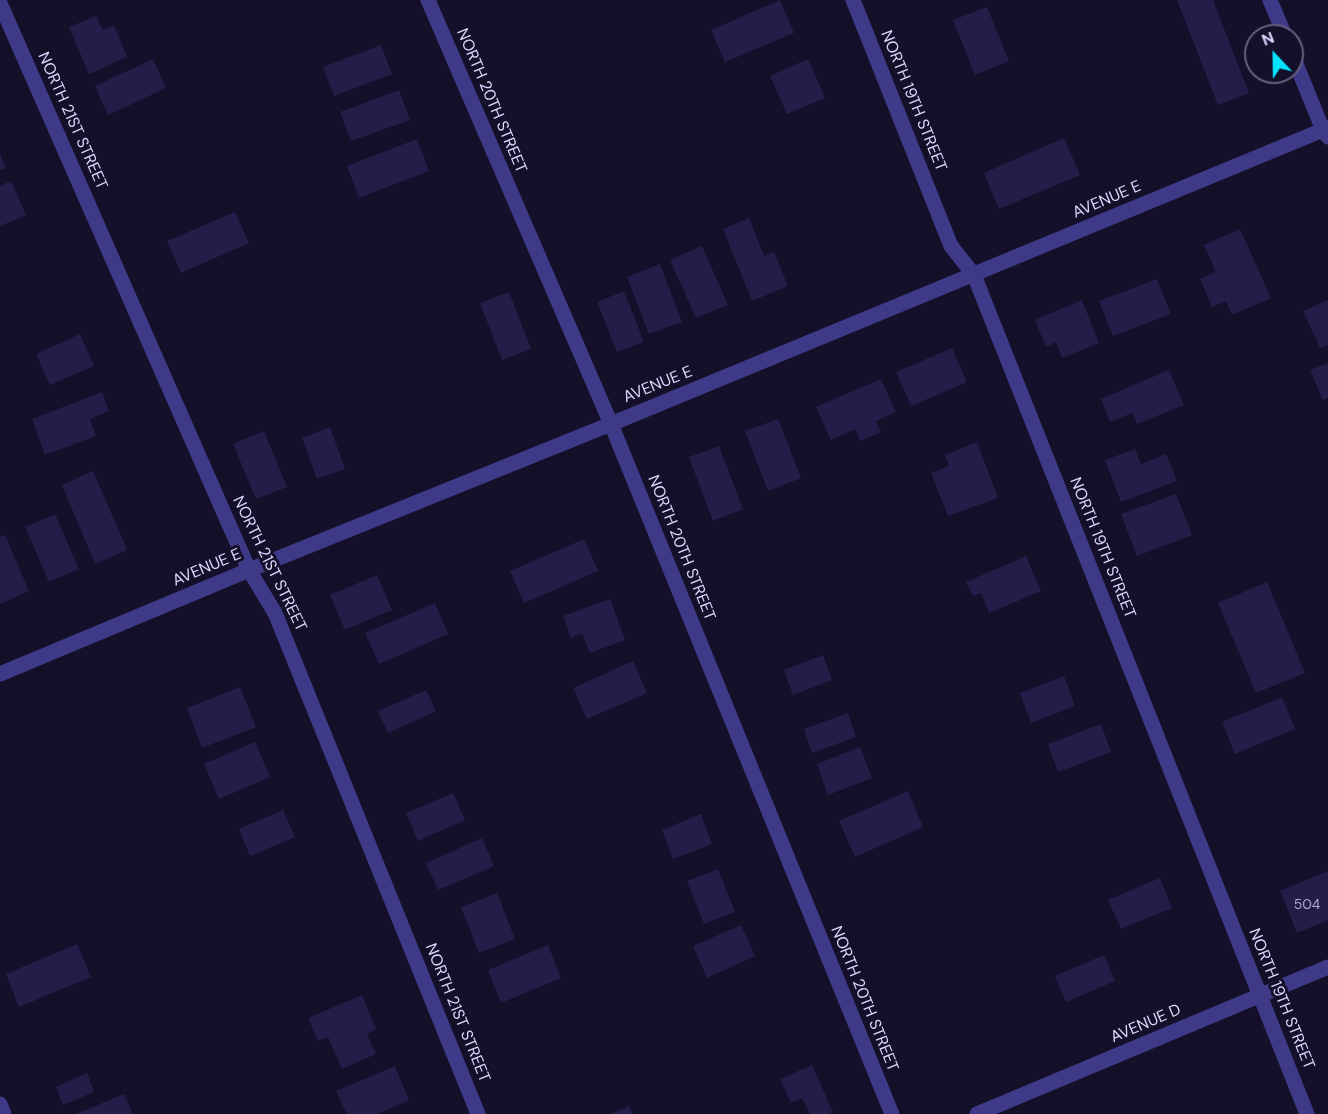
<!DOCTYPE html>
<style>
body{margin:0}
#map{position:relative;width:1328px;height:1114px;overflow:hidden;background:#141029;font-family:"DM Sans",sans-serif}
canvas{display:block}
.north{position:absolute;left:1244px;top:24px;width:60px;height:60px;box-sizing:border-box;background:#141029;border:2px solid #64607f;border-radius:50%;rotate:338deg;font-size:16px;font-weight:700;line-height:24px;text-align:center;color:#ddd7ff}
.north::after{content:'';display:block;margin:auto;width:21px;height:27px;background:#03e2ff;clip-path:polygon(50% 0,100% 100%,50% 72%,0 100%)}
</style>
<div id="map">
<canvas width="1328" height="1114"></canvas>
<div class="north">N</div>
</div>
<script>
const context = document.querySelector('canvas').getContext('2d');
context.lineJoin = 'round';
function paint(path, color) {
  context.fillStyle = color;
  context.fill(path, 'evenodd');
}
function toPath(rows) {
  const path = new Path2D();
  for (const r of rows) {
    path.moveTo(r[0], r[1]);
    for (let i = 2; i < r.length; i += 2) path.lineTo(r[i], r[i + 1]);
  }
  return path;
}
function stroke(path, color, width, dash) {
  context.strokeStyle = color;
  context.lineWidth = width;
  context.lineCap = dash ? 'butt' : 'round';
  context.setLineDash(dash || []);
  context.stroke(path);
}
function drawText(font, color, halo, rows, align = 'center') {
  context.font = font + ' "DM Sans",sans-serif';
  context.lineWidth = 6;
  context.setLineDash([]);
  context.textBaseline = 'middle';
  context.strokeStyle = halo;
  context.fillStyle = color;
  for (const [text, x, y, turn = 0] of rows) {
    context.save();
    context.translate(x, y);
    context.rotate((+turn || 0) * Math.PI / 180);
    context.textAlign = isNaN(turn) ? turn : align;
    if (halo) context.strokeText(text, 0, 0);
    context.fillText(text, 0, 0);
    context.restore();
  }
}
paint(toPath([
 [780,0,794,33,725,62,711,30],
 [1177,0,1213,0,1249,93,1218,105],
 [987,7,1009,61,975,75,953,20],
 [96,16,103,30,114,25,127,57,89,74,69,27],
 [381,45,392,74,334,96,323,67],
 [153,59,166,88,108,115,95,86],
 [808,59,825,98,787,114,770,76],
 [399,90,410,120,351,141,340,112],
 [1064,138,1080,175,999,209,984,173],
 [417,139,429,171,359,198,347,166],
 [0,153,6,168,0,170],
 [11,181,26,215,0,226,0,186],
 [235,212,249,243,181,273,167,241],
 [749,218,764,256,774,252,788,286,752,301,723,229],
 [1240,229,1271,298,1232,315,1226,301,1212,307,1200,279,1216,272,1204,245],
 [702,246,728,305,696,318,670,260],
 [660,264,682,322,649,334,627,277],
 [1157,279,1171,314,1113,336,1099,301],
 [624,291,644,342,617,352,597,302],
 [509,292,531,349,502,360,480,303],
 [1082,300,1099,343,1062,358,1056,342,1046,347,1035,320],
 [1328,300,1328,345,1320,348,1303,311],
 [80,334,94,366,50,385,36,354],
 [952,348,967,382,911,406,896,372],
 [1328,363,1328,398,1323,400,1310,370],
 [1169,370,1184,405,1137,424,1132,413,1110,422,1101,399],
 [881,379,896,412,876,421,881,432,860,441,855,429,831,440,816,407],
 [102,392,109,411,90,419,96,436,45,455,32,419],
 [778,419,801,478,768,491,745,431],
 [330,427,345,469,317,479,302,438],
 [264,431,287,487,256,499,233,444],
 [977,442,998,498,948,516,931,473,949,466,945,455],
 [719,446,743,509,713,521,689,457],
 [1135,449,1141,464,1166,454,1177,481,1121,502,1105,460],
 [93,471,127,550,95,564,62,485],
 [1176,494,1192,535,1137,556,1121,514],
 [55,514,79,569,49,582,25,527],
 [5,535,29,591,0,604,0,537],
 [584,539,598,571,524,603,510,571],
 [1026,556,1041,591,989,613,981,593,973,596,966,582],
 [377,575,392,610,345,630,330,595],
 [1267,582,1305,673,1256,693,1218,603],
 [610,599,625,640,590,653,582,633,571,638,563,616],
 [435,603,448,634,379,664,365,633],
 [823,655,832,680,793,695,784,670],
 [633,661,647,693,587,719,573,688],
 [1064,676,1075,706,1031,723,1020,693],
 [240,687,256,727,202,748,187,708],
 [426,690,436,711,388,733,378,711],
 [1282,697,1295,729,1235,754,1222,722],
 [848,713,856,737,812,753,804,729],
 [1101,724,1111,752,1058,772,1048,744],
 [255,742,270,777,219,799,204,764],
 [860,747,872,778,828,795,817,764],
 [908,791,923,827,855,857,839,821],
 [453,793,465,820,418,841,406,813],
 [283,810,295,837,250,856,239,829],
 [701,814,712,844,673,859,662,830],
 [482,838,494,866,438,890,426,863],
 [718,869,735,912,704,924,687,881],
 [1328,871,1328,920,1297,933,1280,891],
 [1160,878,1172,908,1121,929,1108,900],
 [497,893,515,939,479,953,461,907],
 [741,925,755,956,707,978,693,946],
 [77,944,91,977,19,1007,6,974],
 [548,945,561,978,501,1003,488,970],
 [1104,955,1115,981,1066,1002,1055,976],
 [362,995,376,1029,367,1034,376,1054,342,1069,328,1037,318,1041,308,1018],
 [812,1065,833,1112,828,1114,810,1114,802,1098,791,1103,780,1079],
 [395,1066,409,1100,377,1114,347,1114,336,1091],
 [87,1073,94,1092,63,1105,56,1087],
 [124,1094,133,1114,76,1114],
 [629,1106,633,1114,611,1114]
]), '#261c4a');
stroke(toPath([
 [428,0,611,424,892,1114],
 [853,0,951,246,974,275,1307,1114],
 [1270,0,1285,36],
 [0,3,249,570,275,613,478,1114],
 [1292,54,1323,130,1328,137],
 [0,674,249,570,611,424,1328,128],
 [0,1104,4,1114],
 [977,1114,1328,967]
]), '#3e3a88', 15);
drawText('14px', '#afa8d2', null, [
 ["504",1307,905]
]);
drawText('16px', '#ddd7ff', '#141029', [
 ["NORTH 20TH STREET",491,101,67],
 ["NORTH 19TH STREET",913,101,68],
 ["NORTH 21ST STREET",72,121,66],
 ["AVENUE E",1107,200,-23],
 ["AVENUE E",658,385,-22],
 ["NORTH 20TH STREET",681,548,68],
 ["NORTH 19TH STREET",1102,548,68],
 ["NORTH 21ST STREET",269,564,64],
 ["AVENUE E",207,568,-23],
 ["NORTH 20TH STREET",864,999,68],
 ["NORTH 19TH STREET",1281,999,68],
 ["NORTH 21ST STREET",457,1013,68],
 ["AVENUE D",1146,1024,-23]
]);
</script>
